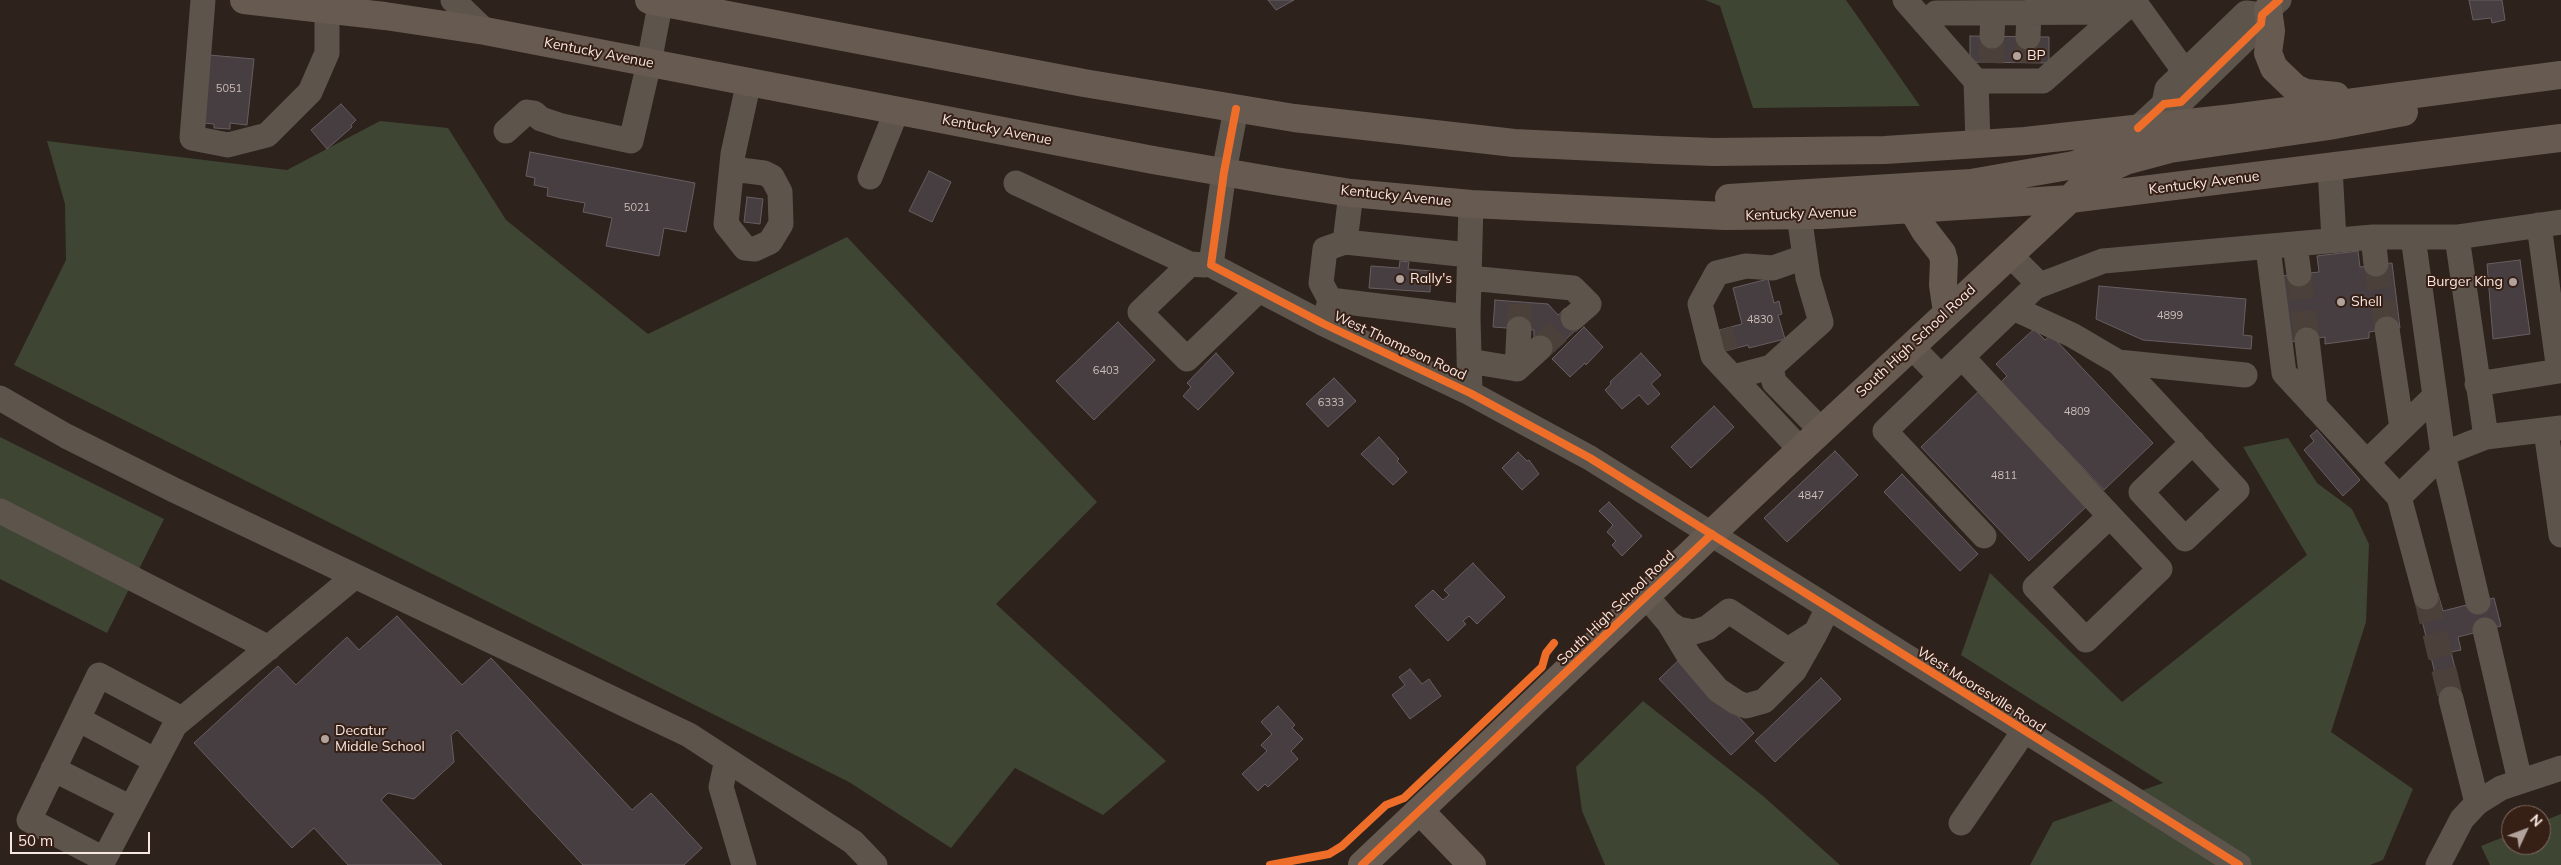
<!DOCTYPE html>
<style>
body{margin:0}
#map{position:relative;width:2561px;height:865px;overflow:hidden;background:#2e221d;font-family:Mulish,sans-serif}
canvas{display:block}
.north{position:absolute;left:2501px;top:805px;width:50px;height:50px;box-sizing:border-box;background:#361f15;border:1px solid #846f66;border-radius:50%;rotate:47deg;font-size:14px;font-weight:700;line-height:20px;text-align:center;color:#f8e7e0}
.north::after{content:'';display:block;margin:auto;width:18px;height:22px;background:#b1a29c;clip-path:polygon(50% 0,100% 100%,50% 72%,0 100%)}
.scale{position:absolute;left:10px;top:832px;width:140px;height:22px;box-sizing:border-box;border:2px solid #f8e7e0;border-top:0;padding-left:6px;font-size:15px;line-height:18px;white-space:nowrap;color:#f8e7e0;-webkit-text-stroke:4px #361f15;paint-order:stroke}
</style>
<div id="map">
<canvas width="2561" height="865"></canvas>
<div class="north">N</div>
<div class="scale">50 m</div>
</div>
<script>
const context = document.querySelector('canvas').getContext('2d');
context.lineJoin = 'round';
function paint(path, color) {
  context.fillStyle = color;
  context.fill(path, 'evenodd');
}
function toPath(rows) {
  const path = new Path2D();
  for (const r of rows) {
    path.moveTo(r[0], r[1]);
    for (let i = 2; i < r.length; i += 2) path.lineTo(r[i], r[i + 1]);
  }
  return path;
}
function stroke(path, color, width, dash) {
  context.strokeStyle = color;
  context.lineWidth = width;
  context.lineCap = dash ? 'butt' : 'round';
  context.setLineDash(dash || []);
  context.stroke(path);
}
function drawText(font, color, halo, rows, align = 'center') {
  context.font = font + ' Mulish,sans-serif';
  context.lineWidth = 4;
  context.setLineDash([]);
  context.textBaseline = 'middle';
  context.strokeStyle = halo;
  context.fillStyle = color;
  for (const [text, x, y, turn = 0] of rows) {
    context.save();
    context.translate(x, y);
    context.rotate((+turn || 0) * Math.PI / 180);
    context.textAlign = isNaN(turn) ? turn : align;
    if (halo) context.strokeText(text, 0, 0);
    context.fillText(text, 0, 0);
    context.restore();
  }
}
paint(toPath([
 [1705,0,1846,0,1920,106,1753,108,1720,6],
 [380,121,448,128,506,220,648,334,847,237,1097,502,996,604,1166,761,1103,815,1015,768,951,848,849,782,14,365,66,260,65,204,47,141,287,170],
 [0,437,164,519,107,633,0,579],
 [2288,438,2317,483,2352,509,2369,544,2366,622,2331,732,2413,789,2383,860,2370,865,2030,865,2053,822,2163,783,1961,655,1990,573,2122,702,2307,555,2243,447],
 [1643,701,1763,796,1840,865,1605,865,1582,811,1576,767],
 [2561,814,2561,865,2490,865,2481,846,2511,834,2511,845,2541,845,2541,822]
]), '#3e4533');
const building = toPath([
 [1268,0,1294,0,1276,10,1268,0],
 [2469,0,2502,0,2505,20,2492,23,2491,18,2473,20,2469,0],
 [1970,36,2049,37,2049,63,1970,62,1970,36],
 [209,55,254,59,247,125,230,123,230,129,214,128,214,124,203,123,209,55],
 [341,104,356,120,351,125,352,127,327,149,311,130,341,104],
 [530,152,695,183,686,232,664,228,659,256,606,246,612,218,583,212,585,203,547,196,548,188,534,185,535,178,526,176,530,152],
 [929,171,951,182,932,222,909,211,929,171],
 [747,197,763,199,760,224,744,222,747,197],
 [2358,251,2360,267,2392,263,2400,328,2369,332,2369,338,2325,344,2325,337,2290,342,2282,276,2319,272,2317,256,2358,251],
 [2520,260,2530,334,2493,339,2487,264,2520,260],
 [1400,261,1409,262,1408,269,1431,271,1430,292,1369,288,1371,266,1399,268,1400,261],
 [1768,279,1774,303,1779,301,1782,314,1778,315,1785,339,1749,348,1748,345,1718,353,1712,332,1742,324,1733,288,1768,279],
 [2099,286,2246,299,2243,335,2252,336,2251,349,2143,340,2096,319,2099,286],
 [1495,300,1548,304,1558,315,1565,308,1580,326,1548,356,1534,337,1534,330,1493,327,1495,300],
 [1118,322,1155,360,1094,420,1056,381,1118,322],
 [1584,327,1603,347,1586,365,1585,363,1570,377,1552,359,1584,327],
 [2034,329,2045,340,2051,335,2153,443,2104,490,2001,382,2007,376,1996,364,2034,329],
 [1216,353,1234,373,1198,410,1183,396,1191,387,1187,383,1216,353],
 [1641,353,1661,375,1651,384,1660,394,1648,405,1639,395,1622,409,1605,390,1611,384,1610,382,1641,353],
 [1334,378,1356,401,1328,427,1306,404,1334,378],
 [1979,391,2088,505,2029,561,1921,447,1979,391],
 [1714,406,1734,427,1691,468,1671,447,1714,406],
 [2317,430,2360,480,2343,496,2304,450,2314,441,2310,436,2317,430],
 [1379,437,1399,459,1397,461,1407,472,1393,485,1361,454,1379,437],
 [1835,451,1858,475,1787,542,1764,518,1835,451],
 [1518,452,1527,461,1529,460,1539,474,1522,490,1502,468,1518,452],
 [1902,474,1978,554,1960,571,1884,492,1902,474],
 [1609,502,1642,536,1622,556,1612,545,1616,541,1607,532,1613,525,1599,511,1609,502],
 [1473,563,1505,597,1477,624,1469,616,1463,621,1466,624,1448,641,1415,606,1433,590,1443,600,1449,595,1444,590,1473,563],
 [2438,594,2443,611,2494,598,2501,626,2458,637,2461,650,2451,652,2462,696,2440,694,2417,600,2438,594],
 [397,616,462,685,491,658,632,810,651,793,702,848,684,865,583,865,457,730,451,735,454,762,414,799,388,793,381,800,442,865,348,865,314,828,292,848,194,743,278,666,296,685,347,637,359,650,397,616],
 [1682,657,1754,733,1731,755,1659,679,1682,657],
 [1410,669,1422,684,1429,679,1441,696,1410,719,1392,695,1405,685,1399,677,1410,669],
 [1821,678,1841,699,1775,762,1755,741,1821,678],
 [1278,706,1295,725,1292,728,1303,739,1291,751,1298,759,1268,787,1265,784,1258,791,1242,774,1267,751,1261,745,1272,734,1261,722,1278,706]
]);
paint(building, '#463e40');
stroke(building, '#675e61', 1);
stroke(toPath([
 [1991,63,1992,36],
 [2027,63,2028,37],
 [2376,264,2387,329],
 [2299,274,2307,340],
 [1519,329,1520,302],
 [1720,330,1726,351],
 [1540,348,1573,318],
 [2426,597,2451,699]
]), '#4c403a', 25, [25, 12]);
stroke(toPath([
 [203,0,192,138,228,145,267,135,310,92,327,53,327,9],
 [453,0,485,31],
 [1905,0,1976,81,1978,144],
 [2133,0,2185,72],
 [1925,23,1936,13,2121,12,2134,1],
 [1992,36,1993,13],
 [2028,37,2029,12],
 [1976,81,2043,81,2121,12],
 [2164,104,2167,89,2246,13,2262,15],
 [1236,109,1224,172,1211,265,1324,324,1470,393,1590,458,2239,865],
 [2138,128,2164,104,2181,102,2261,24,2262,15,2279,0],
 [506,131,527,112,534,113,541,119,562,126,631,141,649,63,661,0],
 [2330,168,2334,240],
 [732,169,764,173,772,177,780,192,781,224,770,242,755,249,745,248,726,224,733,154,749,81],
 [870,177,897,110],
 [1016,183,1190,264,1204,265],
 [2373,237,2376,264],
 [2413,237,2443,454,2478,602],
 [2457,237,2486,437],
 [1345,242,1351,193],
 [2295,245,2299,274],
 [2268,248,2284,373,2399,497,2443,454,2486,437,2561,428],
 [2009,254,2040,285],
 [1190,264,1140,312,1187,359,1259,290],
 [1469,278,1573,288,1589,304,1573,318],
 [1330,300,1468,317],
 [2013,308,2072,335,2118,362,2237,490,2185,539,2141,492,2193,442],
 [1324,324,1330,300,1321,283,1325,249,1345,242,1469,255],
 [2387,329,2402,428],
 [2307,340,2315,407],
 [1911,346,1941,377,2035,287,2103,261,2373,237,2457,237,2561,222],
 [1962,357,2110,516,2035,587,2086,640,2160,569,2110,516],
 [1469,361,1517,369,1540,348],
 [2118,362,2245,375],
 [1771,367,1774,382,1821,430],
 [1517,369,1519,329],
 [1733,377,1771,367,1821,322,1808,278,1799,215],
 [1941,377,1885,431,1984,536],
 [2477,384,2559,371,2539,225],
 [1470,393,1468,317,1471,204],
 [0,398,66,436,174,490,689,735,853,842,875,865],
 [2546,431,2561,535],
 [1800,449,1713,356,1700,304,1717,273,1746,266,1773,268,1804,257],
 [2367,462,2435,396],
 [2399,497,2426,597],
 [0,511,269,648],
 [1646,596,1669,623,1678,629,1694,632,1707,628,1729,611,1788,650,1816,632,1828,608],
 [1669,623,1689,656,1718,690,1736,702,1746,706,1764,701,1794,671,1815,634],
 [2485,630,2520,781],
 [2451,699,2477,803],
 [78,719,156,761],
 [727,760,721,787,744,865],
 [53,769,131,808],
 [1961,823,2024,731],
 [104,859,29,820,99,675,182,719],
 [101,865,175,725,354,577],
 [2438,865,2462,819,2477,803,2501,788,2561,768]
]), '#5d544c', 25);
stroke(toPath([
 [244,0,385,16,485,31,1153,160,1275,181,1351,193,1471,204,1725,216,1822,215,1912,209,2070,199,2561,138],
 [649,0,1084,83,1294,118,1514,143,1659,150,1714,152,1885,150,2025,141,2233,118,2561,75],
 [2268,9,2271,31,2268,53,2274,68,2295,88,2306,93,2336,96],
 [2102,172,2125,161,2170,149,2329,126,2404,112],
 [1729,198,1971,183,2074,165,2111,152],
 [1912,209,1925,231,1942,253,1944,260,1943,285,1947,312],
 [1420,811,1472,865],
 [1362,865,1782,467,2070,199,2138,128]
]), '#675b51', 28);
stroke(toPath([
 [1236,109,1224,172,1211,265,1324,324,1470,393,1590,458,2239,865],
 [2138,128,2164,104,2181,102,2261,24,2262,15,2279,0],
 [1270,865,1329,854,1342,846,1386,805,1404,798,1542,667,1546,653,1554,643],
 [1362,865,1712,534]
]), '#ee6e29', 8);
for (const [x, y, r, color] of [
 [2017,56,5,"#b1a29c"],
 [1400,279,5,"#b1a29c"],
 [2513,282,5,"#b1a29c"],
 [2341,302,5,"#b1a29c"],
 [325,739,5,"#b1a29c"]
]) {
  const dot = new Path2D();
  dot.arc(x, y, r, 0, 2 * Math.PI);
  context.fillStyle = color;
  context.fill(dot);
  stroke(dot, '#361f15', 2);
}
drawText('11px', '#ccbdb8', null, [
 ["5051",229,89],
 ["5021",637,208],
 ["4899",2170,316],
 ["4830",1760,320],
 ["6403",1106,371],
 ["6333",1331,403],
 ["4809",2077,412],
 ["4811",2004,476],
 ["4847",1811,496]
]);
drawText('14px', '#f8e7e0', '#361f15', [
 ["Kentucky Avenue",599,53,11],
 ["Kentucky Avenue",997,130,11],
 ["Kentucky Avenue",2204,183,-7],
 ["Kentucky Avenue",1396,196,6],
 ["Kentucky Avenue",1801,214,-2],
 ["South High School Road",1916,341,-43],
 ["West Thompson Road",1400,346,25],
 ["South High School Road",1616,608,-44],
 ["West Mooresville Road",1981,690,32]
]);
drawText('14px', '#f8e7e0', '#361f15', [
 ["BP",2027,56],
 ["Rally's",1410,279],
 ["Burger King",2503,282,"right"],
 ["Shell",2351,302],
 ["Decatur",335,731],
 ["Middle School",335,747]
], 'left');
</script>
